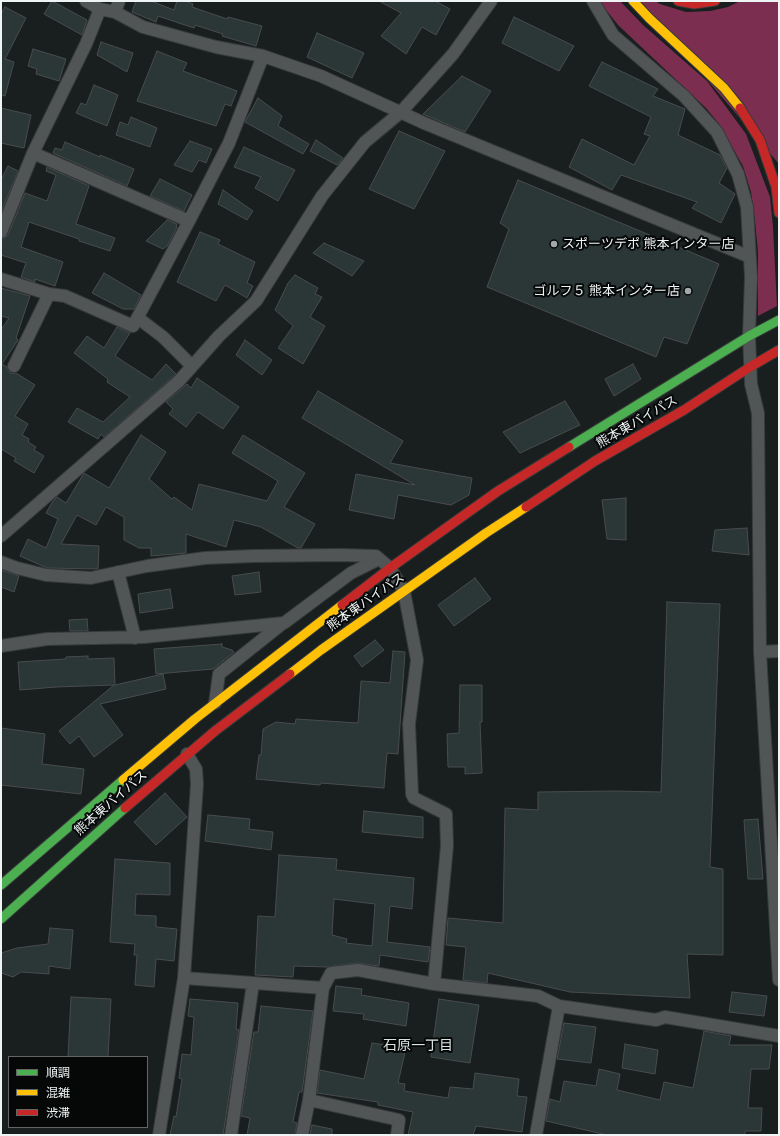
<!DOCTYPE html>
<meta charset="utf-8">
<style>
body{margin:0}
#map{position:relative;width:780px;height:1136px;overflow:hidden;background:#191e1e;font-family:"Open Sans","Noto Sans JP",sans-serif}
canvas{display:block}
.frame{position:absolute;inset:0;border:2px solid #eef3f3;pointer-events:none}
.legend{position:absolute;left:8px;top:1056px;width:140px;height:72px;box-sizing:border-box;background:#060808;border:1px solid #636666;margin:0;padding:5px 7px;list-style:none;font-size:12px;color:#eef3f3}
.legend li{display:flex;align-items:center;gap:8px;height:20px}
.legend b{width:20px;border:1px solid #636666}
</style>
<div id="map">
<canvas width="780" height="1136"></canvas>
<div class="frame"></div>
<ul class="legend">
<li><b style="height:5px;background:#4caf50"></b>順調</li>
<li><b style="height:5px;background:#ffc107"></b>混雑</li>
<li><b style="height:5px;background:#c62828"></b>渋滞</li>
</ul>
</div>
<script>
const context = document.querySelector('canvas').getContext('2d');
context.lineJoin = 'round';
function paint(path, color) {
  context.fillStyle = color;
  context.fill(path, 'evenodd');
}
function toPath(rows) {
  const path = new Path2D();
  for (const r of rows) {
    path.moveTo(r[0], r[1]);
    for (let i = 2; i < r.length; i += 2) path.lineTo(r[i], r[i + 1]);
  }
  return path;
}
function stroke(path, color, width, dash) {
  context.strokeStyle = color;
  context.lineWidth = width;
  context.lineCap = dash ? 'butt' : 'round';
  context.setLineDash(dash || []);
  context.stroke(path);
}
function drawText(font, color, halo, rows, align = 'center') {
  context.font = font + ' "Open Sans","Noto Sans JP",sans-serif';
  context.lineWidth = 4;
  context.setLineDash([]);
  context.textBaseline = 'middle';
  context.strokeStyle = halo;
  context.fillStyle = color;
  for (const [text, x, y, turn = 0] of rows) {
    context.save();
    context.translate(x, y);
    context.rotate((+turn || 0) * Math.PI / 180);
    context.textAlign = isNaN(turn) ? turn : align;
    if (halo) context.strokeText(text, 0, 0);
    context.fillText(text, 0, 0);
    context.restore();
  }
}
paint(toPath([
 [599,1,620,1,643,25,707,81,746,134,770,197,773,227,777,306,758,316,758,252,755,221,751,192,743,166,719,124,706,108,618,25],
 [640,1,655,1,660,4,686,12,710,11,728,7,740,1,779,1,779,164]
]), '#7b2e50');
const building = toPath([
 [52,1,87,20,82,35,44,14,52,1],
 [136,1,151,1,174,10,177,1,185,1,193,4,192,7,227,19,228,17,262,26,256,46,222,36,223,34,195,25,194,28,158,16,156,22,132,12,136,1],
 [379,1,435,1,450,9,436,35,422,27,406,54,381,36,401,13,379,1],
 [5,7,26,18,5,59,14,62,5,96,1,95,1,14,5,7],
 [514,17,574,46,559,71,502,43,514,17],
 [317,33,364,53,352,78,307,57,317,33],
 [101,42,133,53,127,72,97,55,101,42],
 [33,49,66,59,59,81,36,74,37,69,28,66,33,49],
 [157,51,187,63,183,71,237,91,231,106,225,104,216,126,137,101,157,51],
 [602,62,658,89,653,96,685,109,678,135,720,155,727,168,719,183,735,194,721,223,692,208,697,202,621,175,612,190,569,167,582,139,634,165,650,136,644,134,651,117,589,86,602,62],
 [462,76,491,91,465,132,423,114,462,76],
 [94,85,118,95,107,126,76,113,81,103,86,105,94,85],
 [258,98,282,116,278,126,309,144,303,154,245,122,258,98],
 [1,108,31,115,24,148,1,143,1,108],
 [131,117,157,128,150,147,116,135,120,122,128,125,131,117],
 [399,131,445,151,414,209,369,189,399,131],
 [316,140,343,158,337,165,310,151,316,140],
 [190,141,212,149,206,163,199,160,192,172,174,165,190,141],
 [65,142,100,157,100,155,134,169,127,186,53,153,55,148,62,150,65,142],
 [244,147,295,170,278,201,255,188,261,177,234,167,244,147],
 [8,166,18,171,1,212,1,180,8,166],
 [47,167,89,186,76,224,115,238,110,251,79,241,79,239,29,222,21,247,63,262,55,286,35,279,35,282,21,277,26,263,1,255,1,239,5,238,8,235,25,193,47,201,56,175,46,171,47,167],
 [160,179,192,195,184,211,150,196,160,179],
 [518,180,719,264,687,344,664,337,656,357,487,287,509,229,500,223,518,180],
 [223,190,253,211,247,220,218,204,223,190],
 [167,220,177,224,176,227,177,227,168,245,163,249,146,241,167,220],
 [200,232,220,240,218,244,255,262,247,283,253,286,247,298,225,285,216,301,177,282,200,232],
 [324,243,364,261,352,276,313,253,324,243],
 [104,273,141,295,134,309,123,309,92,293,104,273],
 [295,275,318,288,315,294,322,297,310,317,325,326,303,364,278,348,293,326,275,310,288,283,295,275],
 [1,288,30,296,16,338,18,340,2,364,7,367,10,373,16,373,35,385,15,416,28,424,22,435,29,439,28,442,36,447,34,450,44,456,34,473,14,461,16,458,1,449,1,330,9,318,1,316,1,288],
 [117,327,130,333,115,356,152,380,166,364,176,374,104,437,101,434,98,439,68,422,77,408,103,422,130,397,107,382,108,379,74,353,87,336,104,348,117,327],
 [245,340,272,360,262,375,236,355,245,340],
 [633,364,641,379,614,396,605,379,633,364],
 [197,378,239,407,223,429,198,412,186,427,169,414,173,409,166,402,187,384,191,388,197,378],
 [318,391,403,441,390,463,472,478,469,495,451,505,398,495,394,519,349,510,356,474,415,485,302,418,318,391],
 [565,401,580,425,520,453,503,432,565,401],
 [141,435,166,452,149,479,172,499,174,497,192,510,199,484,267,501,278,481,232,453,243,435,305,473,284,507,315,524,301,548,298,548,261,527,234,520,226,547,186,534,186,553,151,556,151,548,139,548,124,540,124,517,106,507,96,525,77,515,61,544,99,546,98,569,47,568,20,556,28,539,46,548,58,519,46,513,53,501,57,497,66,503,84,473,109,488,141,435],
 [626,498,626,540,607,539,602,500,626,498],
 [747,528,749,555,712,551,715,530,747,528],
 [1,570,19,576,14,592,1,587,1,570],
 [259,572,261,592,235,595,232,576,259,572],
 [475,578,491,599,454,626,438,605,475,578],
 [170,589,173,608,140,613,138,594,170,589],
 [667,602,720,604,710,867,723,869,723,955,687,954,690,998,570,992,488,973,487,983,463,980,466,947,446,945,448,918,503,923,505,808,538,810,538,792,615,791,661,792,667,602],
 [87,619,88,631,70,631,69,620,87,619],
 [375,640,384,650,362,667,354,656,375,640],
 [222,644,222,647,232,650,234,652,213,669,156,674,154,649,222,644],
 [393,651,405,652,398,754,387,753,384,788,321,783,320,785,256,779,259,755,261,755,263,729,276,722,295,724,296,719,358,723,361,681,390,683,393,651],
 [88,656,88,659,114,658,115,685,163,674,166,689,100,704,123,735,94,757,79,736,70,744,59,731,114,685,56,687,20,690,18,662,66,659,66,657,88,656],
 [460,685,482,685,482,722,480,722,482,773,465,774,465,767,448,767,447,734,459,733,460,685],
 [1,728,45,734,42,764,84,769,81,794,1,785,1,728],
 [165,793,187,817,156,845,134,822,165,793],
 [364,811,423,817,423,838,362,832,364,811],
 [208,815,250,819,249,829,273,832,271,850,205,841,208,815],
 [758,819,763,879,748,879,744,820,758,819],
 [279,855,337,859,336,870,414,878,412,909,390,906,387,942,430,947,428,962,380,955,379,966,357,963,327,967,294,966,293,977,255,975,258,916,275,917,279,855],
 [334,899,375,904,372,946,346,943,347,939,332,935,334,899],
 [115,859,170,863,170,895,136,894,135,915,156,916,156,927,177,929,174,961,156,959,154,987,135,985,137,955,134,955,135,944,110,942,115,859],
 [50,928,73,930,70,969,49,966,49,974,21,972,13,977,1,973,1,953,17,948,48,944,50,928],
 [336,986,362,989,361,995,409,1003,406,1026,363,1019,364,1014,333,1011,336,986],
 [732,992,767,996,764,1016,729,1012,732,992],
 [71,997,111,999,108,1057,68,1057,71,997],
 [190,999,238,1003,236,1029,239,1030,223,1135,170,1135,174,1116,176,1117,182,1079,179,1078,182,1054,191,1055,194,1017,188,1016,190,999],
 [439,999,479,1005,470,1063,431,1057,439,999],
 [261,1006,313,1011,302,1092,299,1092,293,1122,297,1123,295,1135,247,1135,250,1118,241,1116,254,1032,258,1032,261,1006],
 [564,1023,596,1027,591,1063,557,1059,564,1023],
 [704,1031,731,1036,729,1045,772,1045,769,1069,751,1069,748,1108,762,1108,761,1131,745,1131,745,1135,607,1135,546,1121,550,1099,560,1102,564,1081,596,1086,599,1069,620,1074,617,1090,660,1100,664,1082,693,1088,704,1031],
 [372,1043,406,1048,398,1083,405,1084,404,1091,448,1098,450,1087,473,1089,475,1073,519,1079,517,1096,527,1097,522,1132,476,1126,473,1135,408,1135,413,1112,378,1105,378,1102,317,1093,320,1070,364,1079,372,1043],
 [625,1044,658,1050,655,1074,622,1068,625,1044],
 [312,1125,332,1129,332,1135,310,1135,312,1125]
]);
paint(building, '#2b3636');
stroke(building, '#494c4c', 1);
const street = toPath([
 [86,1,100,9,115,12,143,27,216,47,263,56,321,76,424,123,750,257],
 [593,1,613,35,684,96,717,132,738,174,747,207,751,277,749,336,751,384,758,413,760,652,779,980],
 [115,12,119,1],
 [33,153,189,221,229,143,263,56],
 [1,232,33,153,86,44,100,9],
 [1,279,49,294,65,296,133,326,189,221],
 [138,318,163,337,192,366],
 [14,366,49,294],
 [1,536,179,381,219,336,256,301,322,196,365,142,401,112,453,54,491,1],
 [1,562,17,568,46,575,91,578,147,566,205,558,253,556,340,555,376,556,390,568,404,591,417,660,409,724,412,794,414,798,446,814,447,846,434,984],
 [118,572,135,638],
 [1,646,47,639,144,637,284,623,351,573,379,559],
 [760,652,779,651],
 [215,703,219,674,283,623],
 [184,978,323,988],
 [309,1100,399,1120,397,1135],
 [159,1135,184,978,197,784,196,769,187,754],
 [231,1135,253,983],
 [302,1135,309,1100,323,988,331,973,358,970,434,984,538,996,559,1006,656,1020,665,1017,779,1036],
 [536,1135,559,1006]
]);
const fast = toPath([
 [569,447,749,336,779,320],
 [1,885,123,780],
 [1,919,125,808]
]);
const slow = toPath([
 [633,1,649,18,724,88,740,108],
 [290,674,321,650,486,533,526,507],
 [123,780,195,719,342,605]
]);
const jam = toPath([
 [678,1,694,4,715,1],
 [740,108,760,140,776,187,779,213],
 [526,507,595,461,684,410,750,367,779,350],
 [342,605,390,568,498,491,569,447],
 [125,808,215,731,290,674]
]);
stroke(street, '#373a3a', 14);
stroke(fast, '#373a3a', 11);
stroke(slow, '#373a3a', 11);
stroke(jam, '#373a3a', 11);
stroke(street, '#515555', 12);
stroke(fast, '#4caf50', 9);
stroke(slow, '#ffc107', 9);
stroke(jam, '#c62828', 9);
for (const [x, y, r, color] of [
 [554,244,4,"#a3a8a8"],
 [688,291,4,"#a3a8a8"]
]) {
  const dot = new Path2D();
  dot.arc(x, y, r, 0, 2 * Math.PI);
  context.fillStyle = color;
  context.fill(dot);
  stroke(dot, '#060808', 1.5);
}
drawText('13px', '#eef3f3', '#060808', [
 ["スポーツデポ 熊本インター店",562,244],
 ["ゴルフ５ 熊本インター店",680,291,"right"]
], 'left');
drawText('13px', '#eef3f3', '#060808', [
 ["熊本東バイパス",637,422,-30],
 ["熊本東バイパス",366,602,-35],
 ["熊本東バイパス",111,803,-41]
]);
drawText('14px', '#d9e3e2', '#060808', [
 ["石原一丁目",418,1046]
]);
</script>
